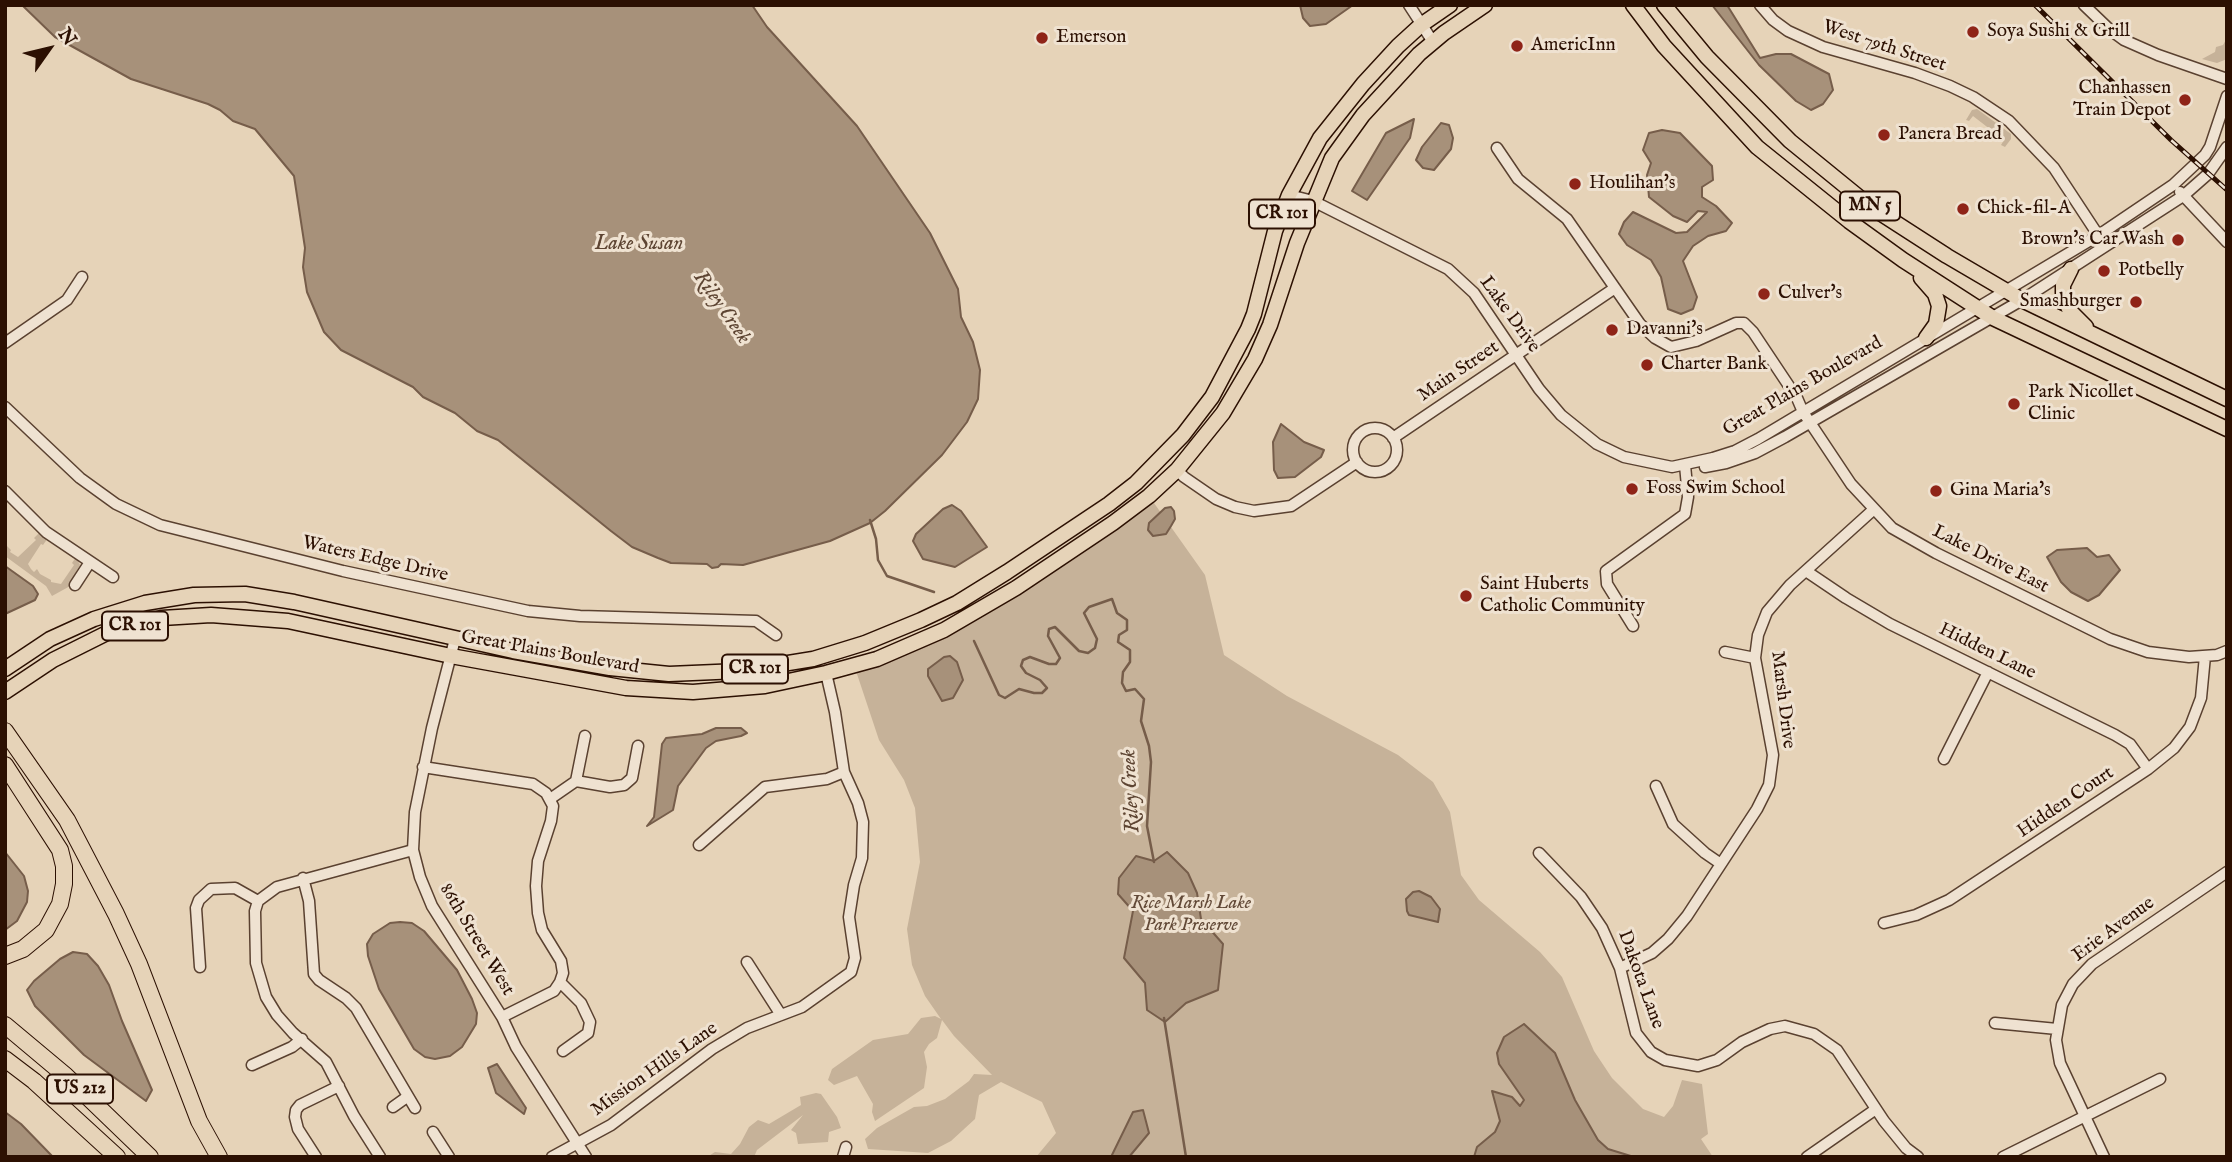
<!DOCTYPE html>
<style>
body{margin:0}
#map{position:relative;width:2232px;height:1162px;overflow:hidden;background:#e6d3b8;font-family:"IM FELL English",serif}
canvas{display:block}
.frame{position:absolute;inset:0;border:7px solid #2c1002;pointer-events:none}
.north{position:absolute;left:14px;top:14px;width:70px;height:70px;-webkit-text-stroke:5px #efe2d1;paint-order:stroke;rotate:56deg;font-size:19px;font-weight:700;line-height:28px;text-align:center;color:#2c1002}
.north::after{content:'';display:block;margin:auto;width:24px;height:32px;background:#2c1002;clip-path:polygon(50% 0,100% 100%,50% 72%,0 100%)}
</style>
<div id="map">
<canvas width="2232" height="1162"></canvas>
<div class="frame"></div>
<div class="north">N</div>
</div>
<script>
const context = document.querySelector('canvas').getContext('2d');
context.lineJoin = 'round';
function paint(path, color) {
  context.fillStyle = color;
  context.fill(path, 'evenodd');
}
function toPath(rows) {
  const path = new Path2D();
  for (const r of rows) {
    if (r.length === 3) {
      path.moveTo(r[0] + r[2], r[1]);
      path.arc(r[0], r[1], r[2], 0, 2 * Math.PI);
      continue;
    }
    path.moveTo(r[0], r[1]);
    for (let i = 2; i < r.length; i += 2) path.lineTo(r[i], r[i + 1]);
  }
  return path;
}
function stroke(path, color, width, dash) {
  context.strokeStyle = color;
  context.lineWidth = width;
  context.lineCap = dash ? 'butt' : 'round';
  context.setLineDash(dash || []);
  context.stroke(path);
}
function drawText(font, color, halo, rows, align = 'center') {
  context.font = font + ' "IM FELL English",serif';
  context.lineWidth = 6;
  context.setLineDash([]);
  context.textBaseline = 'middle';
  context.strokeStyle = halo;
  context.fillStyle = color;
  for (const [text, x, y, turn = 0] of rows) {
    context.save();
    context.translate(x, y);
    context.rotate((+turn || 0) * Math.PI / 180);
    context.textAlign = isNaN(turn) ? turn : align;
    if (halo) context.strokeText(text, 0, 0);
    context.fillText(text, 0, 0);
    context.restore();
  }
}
paint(toPath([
 [2227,38,2227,59,2217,63,2202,59,2215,52,2216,47,2223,45],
 [1977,109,2011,134,2011,139,2005,147,2001,145,2004,140,1973,116,1969,121,1966,120,1972,110],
 [1149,496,1205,575,1224,655,1287,696,1398,755,1433,782,1450,812,1461,875,1479,900,1540,952,1562,977,1594,1051,1612,1078,1643,1109,1664,1117,1673,1106,1682,1080,1702,1084,1708,1134,1701,1139,1713,1157,1036,1157,1056,1133,1042,1102,1001,1082,979,1095,975,1119,951,1141,928,1153,868,1149,865,1139,877,1128,914,1107,927,1106,945,1099,969,1081,974,1074,992,1075,954,1036,942,1020,937,1038,929,1044,924,1052,927,1067,924,1088,875,1121,872,1112,873,1104,857,1076,834,1085,828,1080,832,1069,873,1040,908,1034,921,1018,935,1016,941,1019,925,996,912,965,907,929,920,862,915,808,904,780,879,740,854,665,956,623],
 [40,532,48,538,43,545,41,544,28,564,31,569,34,572,37,569,40,574,51,580,51,582,61,584,74,565,72,563,76,557,80,565,71,581,72,585,52,596,46,586,5,556,5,544,11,550,10,552,18,557,36,540,34,538],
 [816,1093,821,1094,837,1117,841,1128,829,1132,828,1142,798,1144,796,1133,791,1130,803,1115,757,1150,754,1157,707,1157,715,1152,731,1154,740,1144,749,1127,758,1120,769,1124,801,1105,800,1097]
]), '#c6b299');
const water = toPath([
 [22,5,752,5,767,27,857,126,930,233,958,289,961,317,973,342,980,370,978,399,967,422,942,455,885,511,870,523,830,541,743,565,721,564,718,567,712,568,707,564,671,563,658,558,632,547,611,531,498,440,477,431,455,413,423,397,413,387,341,350,324,332,307,292,303,267,305,248,294,176,255,129,233,121,220,110,208,104,131,79,55,37,22,5],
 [1300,5,1353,5,1326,24,1310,26,1303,18,1300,5],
 [1712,5,1727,5,1760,58,1776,54,1791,54,1829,74,1833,90,1823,104,1811,110,1796,101,1759,65,1712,5],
 [1414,119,1410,138,1367,200,1352,191,1386,133,1414,119],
 [1441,123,1449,125,1453,138,1451,149,1434,170,1423,168,1416,160,1422,147,1441,123],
 [1662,130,1680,133,1712,166,1713,180,1702,187,1702,197,1716,206,1732,223,1726,231,1708,236,1693,246,1683,261,1697,297,1693,309,1681,314,1668,309,1661,277,1651,260,1627,245,1619,234,1624,222,1633,212,1676,233,1687,232,1707,212,1698,211,1687,222,1673,216,1649,197,1647,175,1651,163,1643,150,1649,133,1662,130],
 [1281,424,1304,442,1324,450,1321,457,1295,477,1278,478,1274,470,1273,442,1281,424],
 [952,505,961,511,987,547,955,567,923,559,913,541,916,534,943,509,952,505],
 [1171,507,1174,511,1175,519,1171,526,1166,534,1153,536,1148,530,1149,523,1165,508,1171,507],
 [2087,548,2097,557,2109,555,2120,570,2099,595,2088,601,2071,592,2061,582,2047,557,2057,550,2087,548],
 [5,566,33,586,38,594,35,600,5,614,5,566],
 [950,656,957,662,963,680,953,698,942,701,928,676,928,669,944,657,950,656],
 [716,728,741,728,747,733,741,736,716,741,706,748,678,786,673,810,647,826,654,817,662,744,666,738,702,734,716,728],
 [5,852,24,876,28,891,27,902,17,921,5,930,5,852],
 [1167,852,1188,873,1197,893,1201,919,1223,944,1218,990,1186,1003,1165,1022,1147,1010,1145,983,1124,958,1133,911,1118,894,1119,878,1136,856,1154,861,1167,852],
 [1419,891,1431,897,1440,909,1438,922,1409,915,1407,911,1406,899,1413,892,1419,891],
 [400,922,412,923,424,931,457,970,472,999,477,1013,476,1024,462,1047,450,1056,435,1059,425,1057,414,1049,379,989,368,956,367,944,373,934,390,923,400,922],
 [73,952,87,954,98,966,109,985,122,1021,152,1090,146,1101,84,1055,35,1006,27,990,34,981,60,959,73,952],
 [1524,1024,1555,1053,1575,1100,1598,1140,1608,1149,1634,1157,1474,1157,1477,1147,1495,1132,1500,1121,1492,1091,1512,1097,1520,1106,1524,1100,1499,1064,1497,1053,1504,1037,1524,1024],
 [497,1064,526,1108,524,1114,496,1093,488,1068,497,1064],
 [1143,1110,1149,1133,1129,1157,1111,1157,1133,1112,1143,1110],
 [5,1112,21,1124,53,1157,5,1157,5,1112]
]);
paint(water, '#a7917a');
stroke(water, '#765d4a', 2);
stroke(toPath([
 [870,520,876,539,878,560,887,576,934,592],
 [974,641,999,695,1005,698,1019,689,1034,693,1042,693,1047,688,1040,680,1026,673,1021,666,1023,660,1030,657,1049,664,1056,664,1060,658,1048,636,1049,629,1055,627,1079,651,1088,653,1095,648,1097,639,1084,613,1089,607,1112,599,1117,613,1127,620,1127,630,1119,635,1118,642,1130,650,1130,662,1123,672,1122,683,1126,691,1135,689,1144,699,1141,721,1149,746,1151,762,1147,826,1154,862],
 [1164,1018,1186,1157]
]), '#765d4a', 2.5);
const minor = toPath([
 [1409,5,1433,42],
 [1760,5,1773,20,1788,31,1823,47,1915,73,1950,86,1973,97,2009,121,2054,168,2102,241],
 [2084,5,2109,29,2124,40,2158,55,2227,79],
 [1497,148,1518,179,1567,219,1640,324,1655,338,1671,347,1696,341,1736,323,1744,323,1753,332,1797,398,1803,412,1851,484,1892,528,1936,553,2110,639,2148,652,2189,657,2217,655,2227,651],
 [2180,192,2227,242],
 [1289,195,1313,201,1448,269,1474,293,1539,389,1561,415,1597,444,1624,457,1672,467,1713,458,1735,451,1758,439,2099,235,2173,185,2205,155,2210,147,2227,96],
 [5,343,67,300,82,277],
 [5,407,80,478,116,504,160,525,343,571,528,611,580,616,756,621,776,635],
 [1375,450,22],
 [1393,438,1615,288],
 [1705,467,1726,463,1755,453,1785,437,2022,300,2183,196,2208,174,2227,147],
 [1177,470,1184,477,1216,499,1235,507,1254,511,1291,506,1357,462],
 [5,491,46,532,113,577],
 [1806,571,1846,598,1890,624,2115,735,2130,744,2148,769],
 [75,585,90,562],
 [1633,626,1607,584,1606,571,1685,514,1688,497,1685,465],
 [455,639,432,728,415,812,413,850,420,877,432,906,502,1017,516,1047,586,1157],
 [1725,652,1755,658],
 [1944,759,1988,672],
 [423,767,533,784,546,793,553,806,551,821,538,861,536,886,538,913,542,930,561,961,563,973,560,982,554,991,502,1017],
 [576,781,585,736],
 [1656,786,1673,824,1705,853,1721,864],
 [550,799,576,781,610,787,624,785,632,778,638,746],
 [699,845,765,787,827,779,844,772],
 [1539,853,1581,897,1602,928,1620,968,1636,1033,1651,1052,1665,1060,1698,1066,1717,1060,1742,1042,1770,1029,1785,1026,1814,1034,1837,1050,1884,1121,1906,1148,1918,1157],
 [303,878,309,901,314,974,319,980,346,998,356,1008,415,1108],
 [1884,923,1916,915,1949,900,2148,769,2174,748,2190,727,2201,698,2205,656],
 [747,962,781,1015],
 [200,967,196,908,199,900,211,889,235,888,258,901],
 [1620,968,1652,953,1668,939,1687,916,1757,809,1769,785,1773,755,1755,658,1758,635,1767,612,1790,585,1873,510],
 [560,982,581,1003,590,1022,588,1033,563,1051],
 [1995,1023,2057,1029],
 [252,1065,292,1047,302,1039],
 [393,1107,407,1097],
 [433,1132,449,1157],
 [316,1157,298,1129,295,1117,296,1110,300,1105,339,1086],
 [380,1157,354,1116,326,1062,293,1033,277,1015,266,997,256,963,255,911,258,901,277,887,413,850],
 [552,1157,611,1125,712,1049,747,1028,802,1007,851,972,855,958,849,917,854,885,862,858,863,822,858,803,844,772,835,712,826,673],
 [843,1157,846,1147],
 [1807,1157,1876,1109],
 [2003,1157,2160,1079],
 [2104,1157,2060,1063,2056,1040,2062,1005,2073,984,2092,964,2227,872]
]);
const major = toPath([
 [1633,5,1664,46,1757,147,1849,221,1903,260,1993,318,2227,429],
 [1664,5,1707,57,1790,141,1871,207,1947,256,2022,300,2227,399],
 [2071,269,2063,285,2063,296,2070,311,2086,327],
 [1921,278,1935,294,1939,306,1936,324,1926,338],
 [5,669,50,639,94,619,145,603,194,595,245,594,294,602,513,651,610,668,669,674,739,671,813,659,865,643,921,620,957,603,1007,572,1109,504,1136,483,1183,435,1212,397,1248,329,1254,314,1275,231,1289,195,1320,138,1363,84,1398,46,1421,25,1450,5],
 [5,692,53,660,107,633,162,618,211,615,288,621,451,656,626,688,693,692,765,686,826,673,877,659,944,630,1016,588,1113,523,1149,496,1177,470,1223,413,1255,359,1270,325,1297,243,1332,158,1363,115,1419,54,1444,33,1485,5]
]);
const highway = toPath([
 [5,731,67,820,116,914,139,964,199,1121,219,1157],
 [5,765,60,850,64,866,64,884,60,904,46,930,23,949,5,956],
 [5,1025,66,1076,150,1157],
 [5,1059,34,1081,117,1157]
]);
stroke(minor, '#5a4130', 13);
stroke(major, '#2c1002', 17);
stroke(highway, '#2c1002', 18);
stroke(minor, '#efe2d1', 10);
stroke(major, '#e6d3b8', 14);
stroke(highway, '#e6d3b8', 16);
const rail = toPath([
 [2035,5,2171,140,2227,190]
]);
stroke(rail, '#2c1002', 5);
stroke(rail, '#efe2d1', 2.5, [8]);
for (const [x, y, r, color] of [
 [1973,32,7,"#8f2418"],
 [1042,38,7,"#8f2418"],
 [1517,46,7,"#8f2418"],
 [2185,100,7,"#8f2418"],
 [1884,135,7,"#8f2418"],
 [1575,184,7,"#8f2418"],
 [1963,209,7,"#8f2418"],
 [2178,240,7,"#8f2418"],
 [2104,271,7,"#8f2418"],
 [1764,294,7,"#8f2418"],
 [2136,302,7,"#8f2418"],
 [1612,330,7,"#8f2418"],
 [1647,365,7,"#8f2418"],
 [2014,404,7,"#8f2418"],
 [1632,489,7,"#8f2418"],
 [1936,491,7,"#8f2418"],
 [1466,596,7,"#8f2418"]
]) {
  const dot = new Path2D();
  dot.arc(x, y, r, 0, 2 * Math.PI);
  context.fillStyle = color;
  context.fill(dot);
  stroke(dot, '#efe2d1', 2.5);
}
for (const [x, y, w] of [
 [1870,206,60],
 [1282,214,66],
 [135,626,66],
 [755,669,66],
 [80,1089,66]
]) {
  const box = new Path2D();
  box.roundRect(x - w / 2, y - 14.5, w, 29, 5);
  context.fillStyle = '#efe2d1';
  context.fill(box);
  stroke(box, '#2c1002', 2);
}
drawText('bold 18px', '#2c1002', null, [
 ["MN 5",1870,206],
 ["CR 101",1282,214],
 ["CR 101",135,626],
 ["CR 101",755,669],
 ["US 212",80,1089]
]);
drawText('19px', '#2c1002', '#efe2d1', [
 ["Soya Sushi & Grill",1987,32],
 ["Emerson",1056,38],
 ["AmericInn",1531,46],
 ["Chanhassen",2171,89,"right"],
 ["Train Depot",2171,111,"right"],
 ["Panera Bread",1898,135],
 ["Houlihan's",1589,184],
 ["Chick-fil-A",1977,209],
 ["Brown's Car Wash",2164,240,"right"],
 ["Potbelly",2118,271],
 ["Culver's",1778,294],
 ["Smashburger",2122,302,"right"],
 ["Davanni's",1626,330],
 ["Charter Bank",1661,365],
 ["Park Nicollet",2028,393],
 ["Clinic",2028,415],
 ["Foss Swim School",1646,489],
 ["Gina Maria's",1950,491],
 ["Saint Huberts",1480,585],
 ["Catholic Community",1480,607]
], 'left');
drawText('19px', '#2c1002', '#efe2d1', [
 ["West 79th Street",1884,47,18],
 ["Lake Drive",1509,315,54],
 ["Main Street",1459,372,-34],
 ["Great Plains Boulevard",1803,387,-30],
 ["Waters Edge Drive",375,560,13],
 ["Lake Drive East",1990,560,27],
 ["Hidden Lane",1987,652,26],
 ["Great Plains Boulevard",550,653,10],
 ["Marsh Drive",1782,700,83],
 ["Hidden Court",2066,803,-34],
 ["Erie Avenue",2114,930,-36],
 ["86th Street West",476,940,59],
 ["Dakota Lane",1640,980,70],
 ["Mission Hills Lane",655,1070,-35]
]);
drawText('italic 19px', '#624937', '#efe2d1', [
 ["Rice Marsh Lake",1191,904],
 ["Park Preserve",1191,926]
]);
drawText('italic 21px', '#5d4432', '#efe2d1', [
 ["Lake Susan",639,245],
 ["Riley Creek",721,308,55],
 ["Riley Creek",1132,791,-93]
]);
</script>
